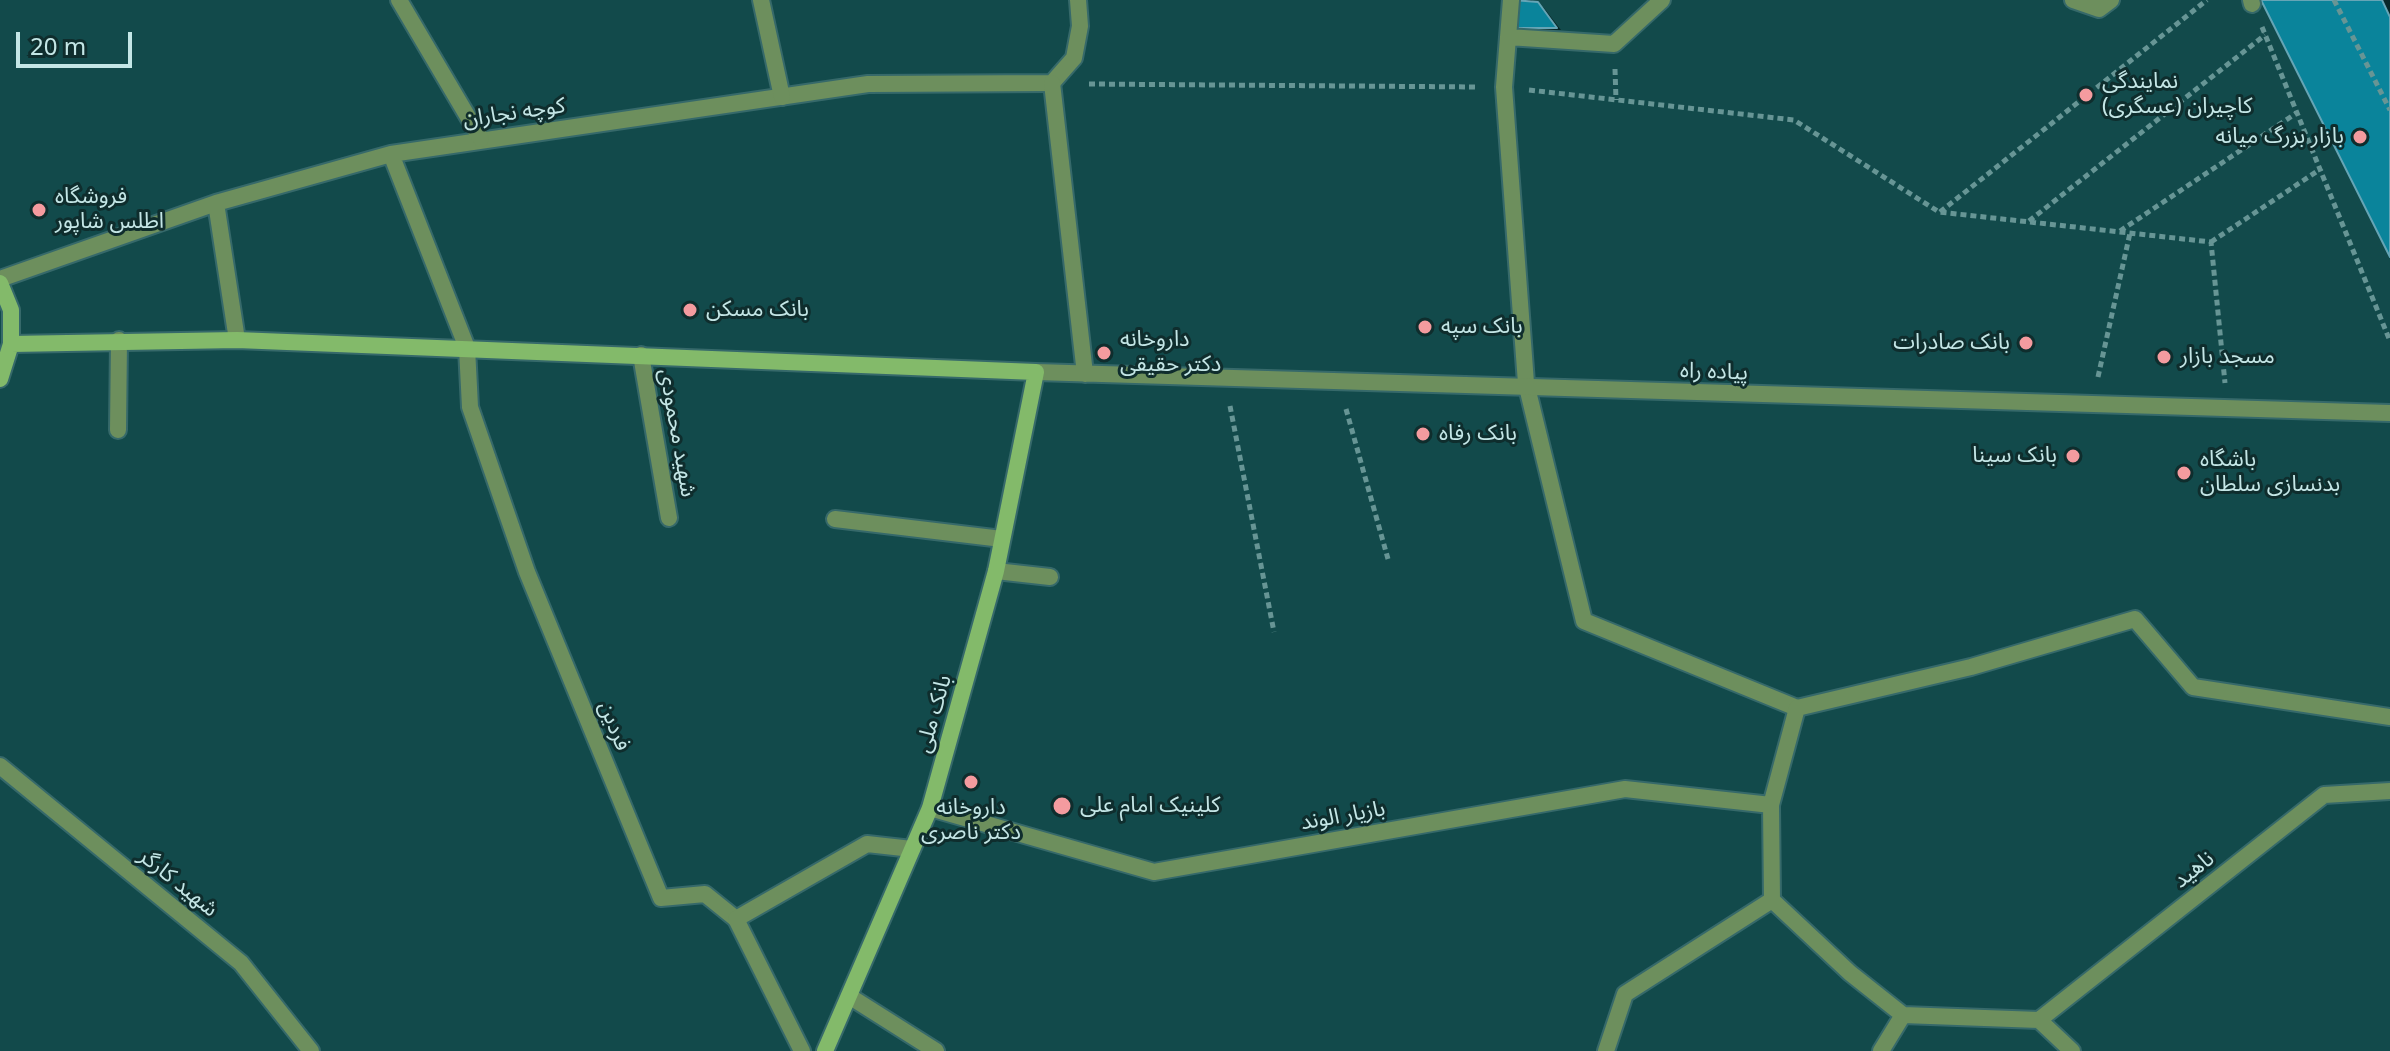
<!DOCTYPE html>
<meta charset="utf-8">
<style>
body{margin:0}
#map{position:relative;width:2390px;height:1051px;overflow:hidden;background:#124a4b;font-family:"Noto Sans",sans-serif}
canvas{display:block}
.scale{position:absolute;left:16px;top:32px;width:116px;height:36px;box-sizing:border-box;border:4px solid #c4e6e6;border-top:0;padding-left:10px;font-size:24px;line-height:28px;white-space:nowrap;color:#c4e6e6;-webkit-text-stroke:6px #0f2d2d;paint-order:stroke}
</style>
<div id="map">
<canvas width="2390" height="1051"></canvas>
<div class="scale">20 m</div>
</div>
<script>
const context = document.querySelector('canvas').getContext('2d');
context.lineJoin = 'round';
function paint(path, color) {
  context.fillStyle = color;
  context.fill(path, 'evenodd');
}
function toPath(rows) {
  const path = new Path2D();
  for (const r of rows) {
    path.moveTo(r[0], r[1]);
    for (let i = 2; i < r.length; i += 2) path.lineTo(r[i], r[i + 1]);
  }
  return path;
}
function stroke(path, color, width, dash) {
  context.strokeStyle = color;
  context.lineWidth = width;
  context.lineCap = dash ? 'butt' : 'round';
  context.setLineDash(dash || []);
  context.stroke(path);
}
function drawText(font, color, halo, rows, align = 'center') {
  context.font = font + ' "Noto Sans","Noto Sans Arabic",sans-serif';
  context.lineWidth = 6;
  context.setLineDash([]);
  context.textBaseline = 'middle';
  context.strokeStyle = halo;
  context.fillStyle = color;
  for (const [text, x, y, turn = 0] of rows) {
    context.save();
    context.translate(x, y);
    context.rotate((+turn || 0) * Math.PI / 180);
    context.textAlign = isNaN(turn) ? turn : align;
    if (halo) context.strokeText(text, 0, 0);
    context.fillText(text, 0, 0);
    context.restore();
  }
}
paint(toPath([
 [1515,0,1531,0,1544,8,1561,30,1519,30,1513,27],
 [2264,0,2390,0,2390,252]
]), '#0007');
const building = toPath([
 [1513,0,1538,2,1557,28,1511,28,1513,0],
 [2261,0,2382,0,2390,17,2390,257,2261,0]
]);
paint(building, '#0a849b');
stroke(building, '#65a5b6', 2);
const lane = toPath([
 [1511,0,1504,87,1526,383,1584,621,1797,708],
 [2073,0,2099,9,2111,0],
 [1508,37,1614,44,1662,0],
 [391,154,467,348,470,407,527,572,661,898,705,894,736,919],
 [216,203,237,340],
 [0,279,216,203,391,154,868,84,1052,83,1074,58,1080,26,1078,0],
 [641,355,669,518],
 [118,430,119,340],
 [835,519,1002,539],
 [996,571,1050,577],
 [0,766,241,963,311,1051]
]);
const street = toPath([
 [399,0,481,139],
 [761,0,782,97],
 [2251,0,2252,4],
 [1052,83,1085,374],
 [1036,372,2390,413],
 [930,808,1154,872,1625,789,1771,805],
 [849,996,936,1051],
 [2039,1020,2324,795,2390,791],
 [802,1051,736,919,867,844,912,849],
 [1606,1051,1625,994,1772,900],
 [1881,1051,1903,1015],
 [2072,1051,2039,1020,1903,1015,1850,973,1772,900,1771,805,1797,708,1971,667,2135,619,2193,687,2390,717]
]);
const secondary = toPath([
 [0,283,11,310,11,344,0,379],
 [11,344,237,340,1036,372,996,571,930,808,825,1051]
]);
stroke(lane, '#36696a', 20);
stroke(street, '#36696a', 20);
stroke(secondary, '#36696a', 20);
stroke(toPath([
 [2334,0,2390,110],
 [2262,27,2390,341],
 [1615,69,1616,100],
 [1089,84,1479,87],
 [1529,90,1794,120,1939,212,2211,242,2225,383],
 [1940,212,2207,0],
 [2029,221,2265,35],
 [2120,231,2298,112],
 [2211,242,2322,168],
 [2098,377,2130,233],
 [1230,406,1274,632],
 [1346,409,1388,559]
]), '#679595', 5, [6, 4]);
stroke(lane, '#6d8f5d', 16);
stroke(street, '#6d8f5d', 16);
stroke(secondary, '#83ba6a', 16);
for (const [x, y, r, color] of [
 [2086,95,8,"#f49b9f"],
 [2360,137,8,"#f49b9f"],
 [39,210,8,"#f49b9f"],
 [690,310,8,"#f49b9f"],
 [1425,327,8,"#f49b9f"],
 [2026,343,8,"#f49b9f"],
 [1104,353,8,"#f49b9f"],
 [2164,357,8,"#f49b9f"],
 [1423,434,8,"#f49b9f"],
 [2073,456,8,"#f49b9f"],
 [2184,473,8,"#f49b9f"],
 [971,782,8,"#f49b9f"],
 [1062,806,10,"#f49b9f"]
]) {
  const dot = new Path2D();
  dot.arc(x, y, r, 0, 2 * Math.PI);
  context.fillStyle = color;
  context.fill(dot);
  stroke(dot, '#0f2d2d', 3);
}
drawText('22px', '#c4e6e6', '#0f2d2d', [
 ["نمایندگی",2102,82],
 ["کاچیران (عسگری)",2102,107],
 ["بازار بزرگ میانه",2344,137,"right"],
 ["فروشگاه",55,197],
 ["اطلس شاپور",55,222],
 ["بانک مسکن",706,310],
 ["بانک سپه",1441,327],
 ["داروخانه",1120,340],
 ["دکتر حقیقی",1120,365],
 ["بانک صادرات",2010,343,"right"],
 ["مسجد بازار",2180,357],
 ["بانک رفاه",1439,434],
 ["بانک سینا",2057,456,"right"],
 ["باشگاه",2200,460],
 ["بدنسازی سلطان",2200,485],
 ["کلینیک امام علی",1080,806],
 ["داروخانه",971,808,"center"],
 ["دکتر ناصری",971,833,"center"]
], 'left');
drawText('22px', '#c4e6e6', '#0f2d2d', [
 ["کوچه نجاران",514,113,-8],
 ["پیاده راه",1714,372,2],
 ["شهید محمودی",677,433,80],
 ["بانک ملی",934,714,-74],
 ["فردین",614,726,68],
 ["بازیار الوند",1343,816,-10],
 ["ناهید",2194,870,-38],
 ["شهيد کارگر",178,883,39]
]);
</script>
